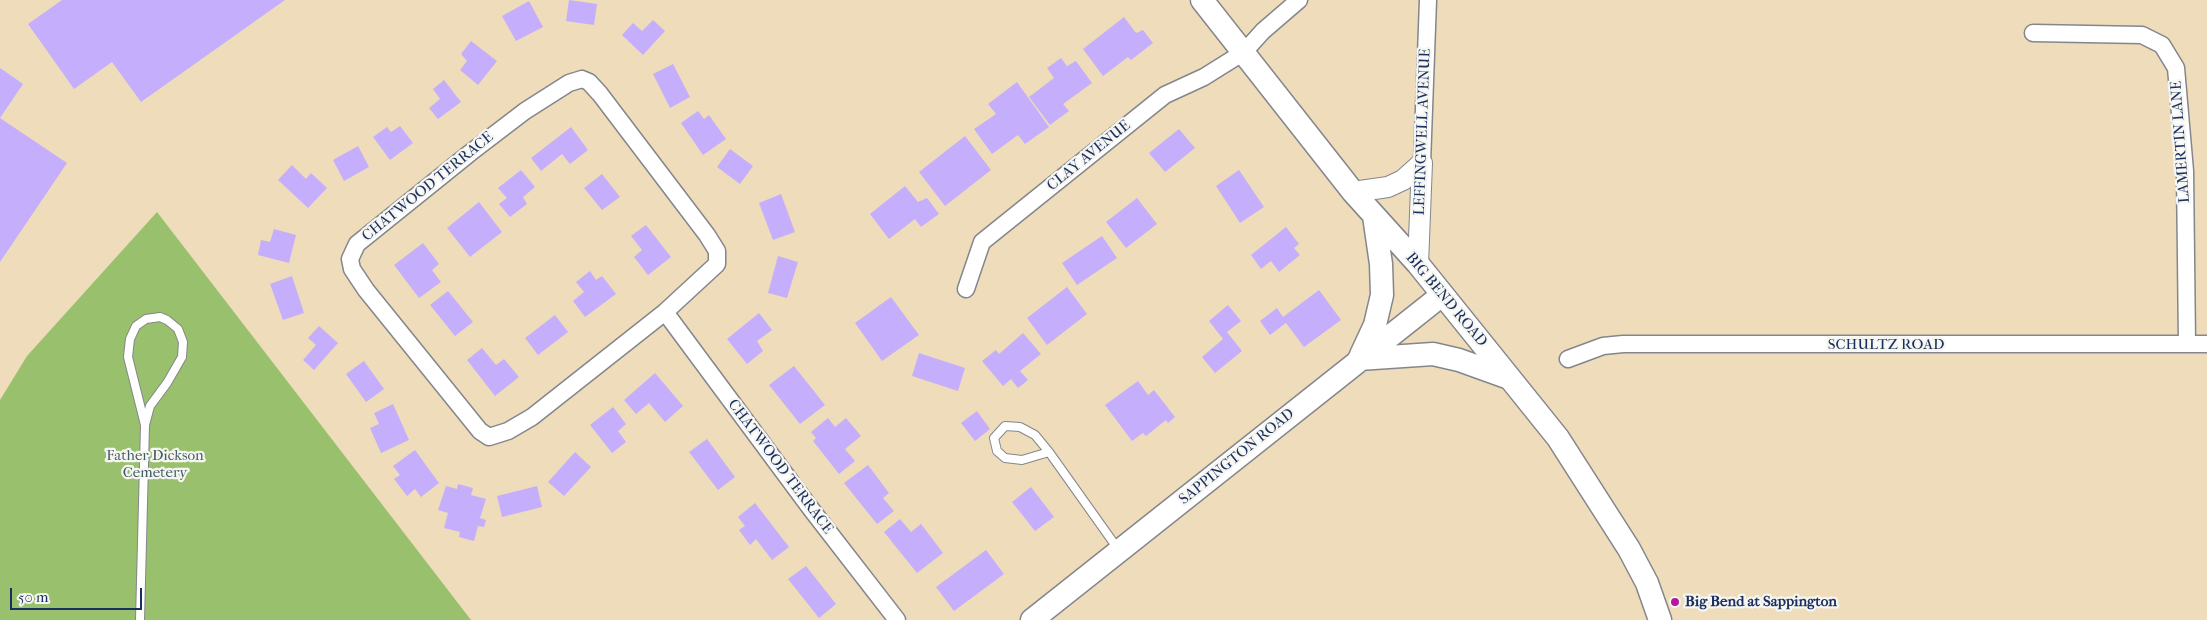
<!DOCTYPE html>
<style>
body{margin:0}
#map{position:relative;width:2207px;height:620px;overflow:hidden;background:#eedcba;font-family:"IM FELL French Canon",serif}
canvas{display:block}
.scale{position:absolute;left:10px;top:588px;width:132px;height:22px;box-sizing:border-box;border:2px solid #1b2f5e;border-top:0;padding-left:6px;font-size:15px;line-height:18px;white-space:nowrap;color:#1b2f5e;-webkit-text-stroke:4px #f6f6f2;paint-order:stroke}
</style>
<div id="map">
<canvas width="2207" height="620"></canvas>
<div class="scale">50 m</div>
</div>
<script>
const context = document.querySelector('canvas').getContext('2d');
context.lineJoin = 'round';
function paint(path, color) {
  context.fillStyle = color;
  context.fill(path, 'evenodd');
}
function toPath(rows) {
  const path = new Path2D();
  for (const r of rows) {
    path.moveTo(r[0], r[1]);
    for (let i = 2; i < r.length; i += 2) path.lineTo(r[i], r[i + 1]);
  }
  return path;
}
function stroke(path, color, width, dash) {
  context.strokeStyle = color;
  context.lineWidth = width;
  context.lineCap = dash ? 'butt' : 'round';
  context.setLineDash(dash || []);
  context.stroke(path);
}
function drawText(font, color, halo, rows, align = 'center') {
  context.font = font + ' "IM FELL French Canon",serif';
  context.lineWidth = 4.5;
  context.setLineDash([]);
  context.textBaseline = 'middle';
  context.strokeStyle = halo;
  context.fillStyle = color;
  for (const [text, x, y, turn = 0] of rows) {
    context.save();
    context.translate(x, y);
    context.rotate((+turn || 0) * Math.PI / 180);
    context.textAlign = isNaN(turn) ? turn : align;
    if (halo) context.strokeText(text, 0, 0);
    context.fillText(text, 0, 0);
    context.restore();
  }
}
paint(toPath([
 [157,212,471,620,0,620,0,400,27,356]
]), '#99c16d');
paint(toPath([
 [62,0,285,0,141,102,112,62,74,89,28,24],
 [569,0,597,4,594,25,566,21],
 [529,1,543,27,516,41,502,16],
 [1124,17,1136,33,1143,30,1153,43,1131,60,1128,57,1103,76,1083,49],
 [653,20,665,31,643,55,622,35,633,23,642,31],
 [471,41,497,61,478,85,460,70,467,61,461,54],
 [1061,58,1067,66,1076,61,1092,83,1063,104,1069,111,1050,125,1029,97,1054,78,1047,68],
 [673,64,690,97,670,108,653,74],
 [0,68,23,84,0,118,67,163,0,262],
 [444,80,461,102,438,119,429,108,440,99,433,89],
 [1017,82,1049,127,1025,144,1018,135,992,154,974,129,996,114,988,104],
 [698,111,704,119,709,115,726,139,703,155,681,123],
 [400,126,413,143,390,160,373,137,387,127,391,132],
 [571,127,588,150,570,164,562,154,541,171,531,158],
 [1179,129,1195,148,1165,172,1149,153],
 [965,136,991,170,945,206,919,172],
 [358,146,369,167,344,181,333,160],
 [730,149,753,166,740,184,717,167],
 [292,165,306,179,311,173,327,188,308,208,278,180],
 [521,170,535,187,523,197,527,204,510,217,499,204,507,198,498,188],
 [1239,170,1264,207,1240,223,1216,186],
 [602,174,620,197,602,210,584,188],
 [905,186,918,202,927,198,939,214,921,227,915,219,889,239,870,214],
 [781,194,795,232,773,240,759,203],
 [1137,198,1157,224,1126,248,1106,222],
 [479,202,502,232,470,257,447,228],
 [646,225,671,257,648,275,634,257,642,250,631,236],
 [1286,227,1299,244,1294,248,1300,255,1279,272,1271,261,1261,269,1251,255],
 [274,229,296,235,289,263,258,255,261,240,270,242],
 [1102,236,1117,258,1077,285,1062,263],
 [423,243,439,264,432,270,441,282,419,298,394,265],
 [778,256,798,262,787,298,768,293],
 [590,271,596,280,602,276,616,294,585,317,573,301,584,292,576,282],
 [292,276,304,313,283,320,270,284],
 [1067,287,1087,314,1047,345,1027,318],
 [1319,290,1341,320,1304,347,1286,323,1270,335,1260,321,1277,308,1283,317],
 [448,291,473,322,455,336,430,305],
 [891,297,919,335,882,361,855,323],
 [1228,305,1241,321,1227,332,1242,351,1215,373,1202,357,1223,339,1209,321],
 [759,313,772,330,757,341,763,351,747,364,727,339],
 [555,315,568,332,538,355,525,338],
 [319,326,338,343,314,370,303,360,316,345,308,338],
 [1023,333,1041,354,1020,371,1028,380,1018,388,1011,379,1003,386,982,361,996,350,999,354],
 [482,348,496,365,504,359,519,377,495,396,467,360],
 [919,353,965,368,958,391,912,376],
 [364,361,384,389,366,402,346,374],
 [794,366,825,405,800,424,769,385],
 [655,373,683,406,665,422,649,403,636,414,624,400],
 [1138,381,1148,395,1154,390,1175,417,1168,423,1166,420,1146,436,1143,433,1132,441,1105,405],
 [393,404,409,440,381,453,370,428,379,424,374,413],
 [613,407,626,424,618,431,626,442,612,453,590,425],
 [977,411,990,429,975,441,961,423],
 [828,418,835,427,846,418,861,436,845,449,855,461,839,474,813,441,816,438,811,432],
 [707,439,735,477,718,490,689,452],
 [415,450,439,483,421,497,415,489,407,496,394,479,400,475,393,466],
 [575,452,591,467,564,496,548,482],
 [868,465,889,493,883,498,894,511,877,524,844,483],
 [458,484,473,488,471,495,486,499,480,518,486,520,484,527,478,526,474,541,459,537,460,532,444,528,448,513,438,510,446,486,457,489],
 [537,486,542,507,502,517,497,496],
 [1031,487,1054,517,1035,531,1012,502],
 [755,503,789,547,772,560,756,539,750,545,739,530,745,526,738,517],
 [900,519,911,532,921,524,943,553,917,573,884,532],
 [986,550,1004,574,954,611,936,587],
 [806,566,836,604,819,618,788,579]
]), '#c5affc');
const service = toPath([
 [1049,452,1022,460,1005,458,997,451,994,438,1005,426,1020,427,1035,435,1049,452,1054,459,1118,549],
 [140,620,145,425,150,406,167,383,182,357,183,342,178,329,167,320,160,317,146,319,136,326,130,339,128,357,145,425]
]);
const minor = toPath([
 [2033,33,2142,35,2162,45,2176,68,2185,171,2187,344],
 [582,79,589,82,600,94,707,235,717,251,717,264,665,312,532,417,508,431,489,437,480,431,366,290,352,269,350,259,357,244,470,153,525,111,569,83,582,79],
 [1422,163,1428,0],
 [966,289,982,242,1165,95,1204,77,1244,52,1263,31,1299,0],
 [665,312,811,509,897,620],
 [1568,359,1603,346,1623,344,2207,344]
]);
const tertiary = toPath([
 [1353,192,1388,187,1403,180,1422,163],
 [1418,264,1422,163]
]);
const secondary = toPath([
 [1202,0,1353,192,1418,264,1558,438,1629,549,1647,583,1660,620],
 [1361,355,1375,325,1382,295,1381,264,1374,216],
 [1359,359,1433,354,1459,360,1509,378],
 [1032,620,1442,295]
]);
stroke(service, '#84868c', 10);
stroke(minor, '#84868c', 19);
stroke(tertiary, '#84868c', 22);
stroke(secondary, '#84868c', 25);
stroke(service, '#fff', 8);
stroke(minor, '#fff', 16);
stroke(tertiary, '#fff', 20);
stroke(secondary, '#fff', 22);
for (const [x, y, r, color] of [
 [1675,602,5,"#b5179e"]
]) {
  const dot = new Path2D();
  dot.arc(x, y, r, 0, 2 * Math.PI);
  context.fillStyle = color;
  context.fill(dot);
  stroke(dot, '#f6f6f2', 2);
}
drawText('15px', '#1b2f5e', '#f6f6f2', [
 ["LEFFINGWELL AVENUE",1423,132,-88],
 ["LAMERTIN LANE",2181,142,-94],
 ["CLAY AVENUE",1089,156,-39],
 ["CHATWOOD TERRACE",428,187,-39],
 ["BIG BEND ROAD",1446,300,50],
 ["SCHULTZ ROAD",1886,345],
 ["SAPPINGTON ROAD",1237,457,-39],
 ["CHATWOOD TERRACE",780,467,53]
]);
drawText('15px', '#415b62', '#f6f6f2', [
 ["Father Dickson",155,456],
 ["Cemetery",155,473]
]);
drawText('bold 15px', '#1b2f5e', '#f6f6f2', [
 ["Big Bend at Sappington",1685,602]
], 'left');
</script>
